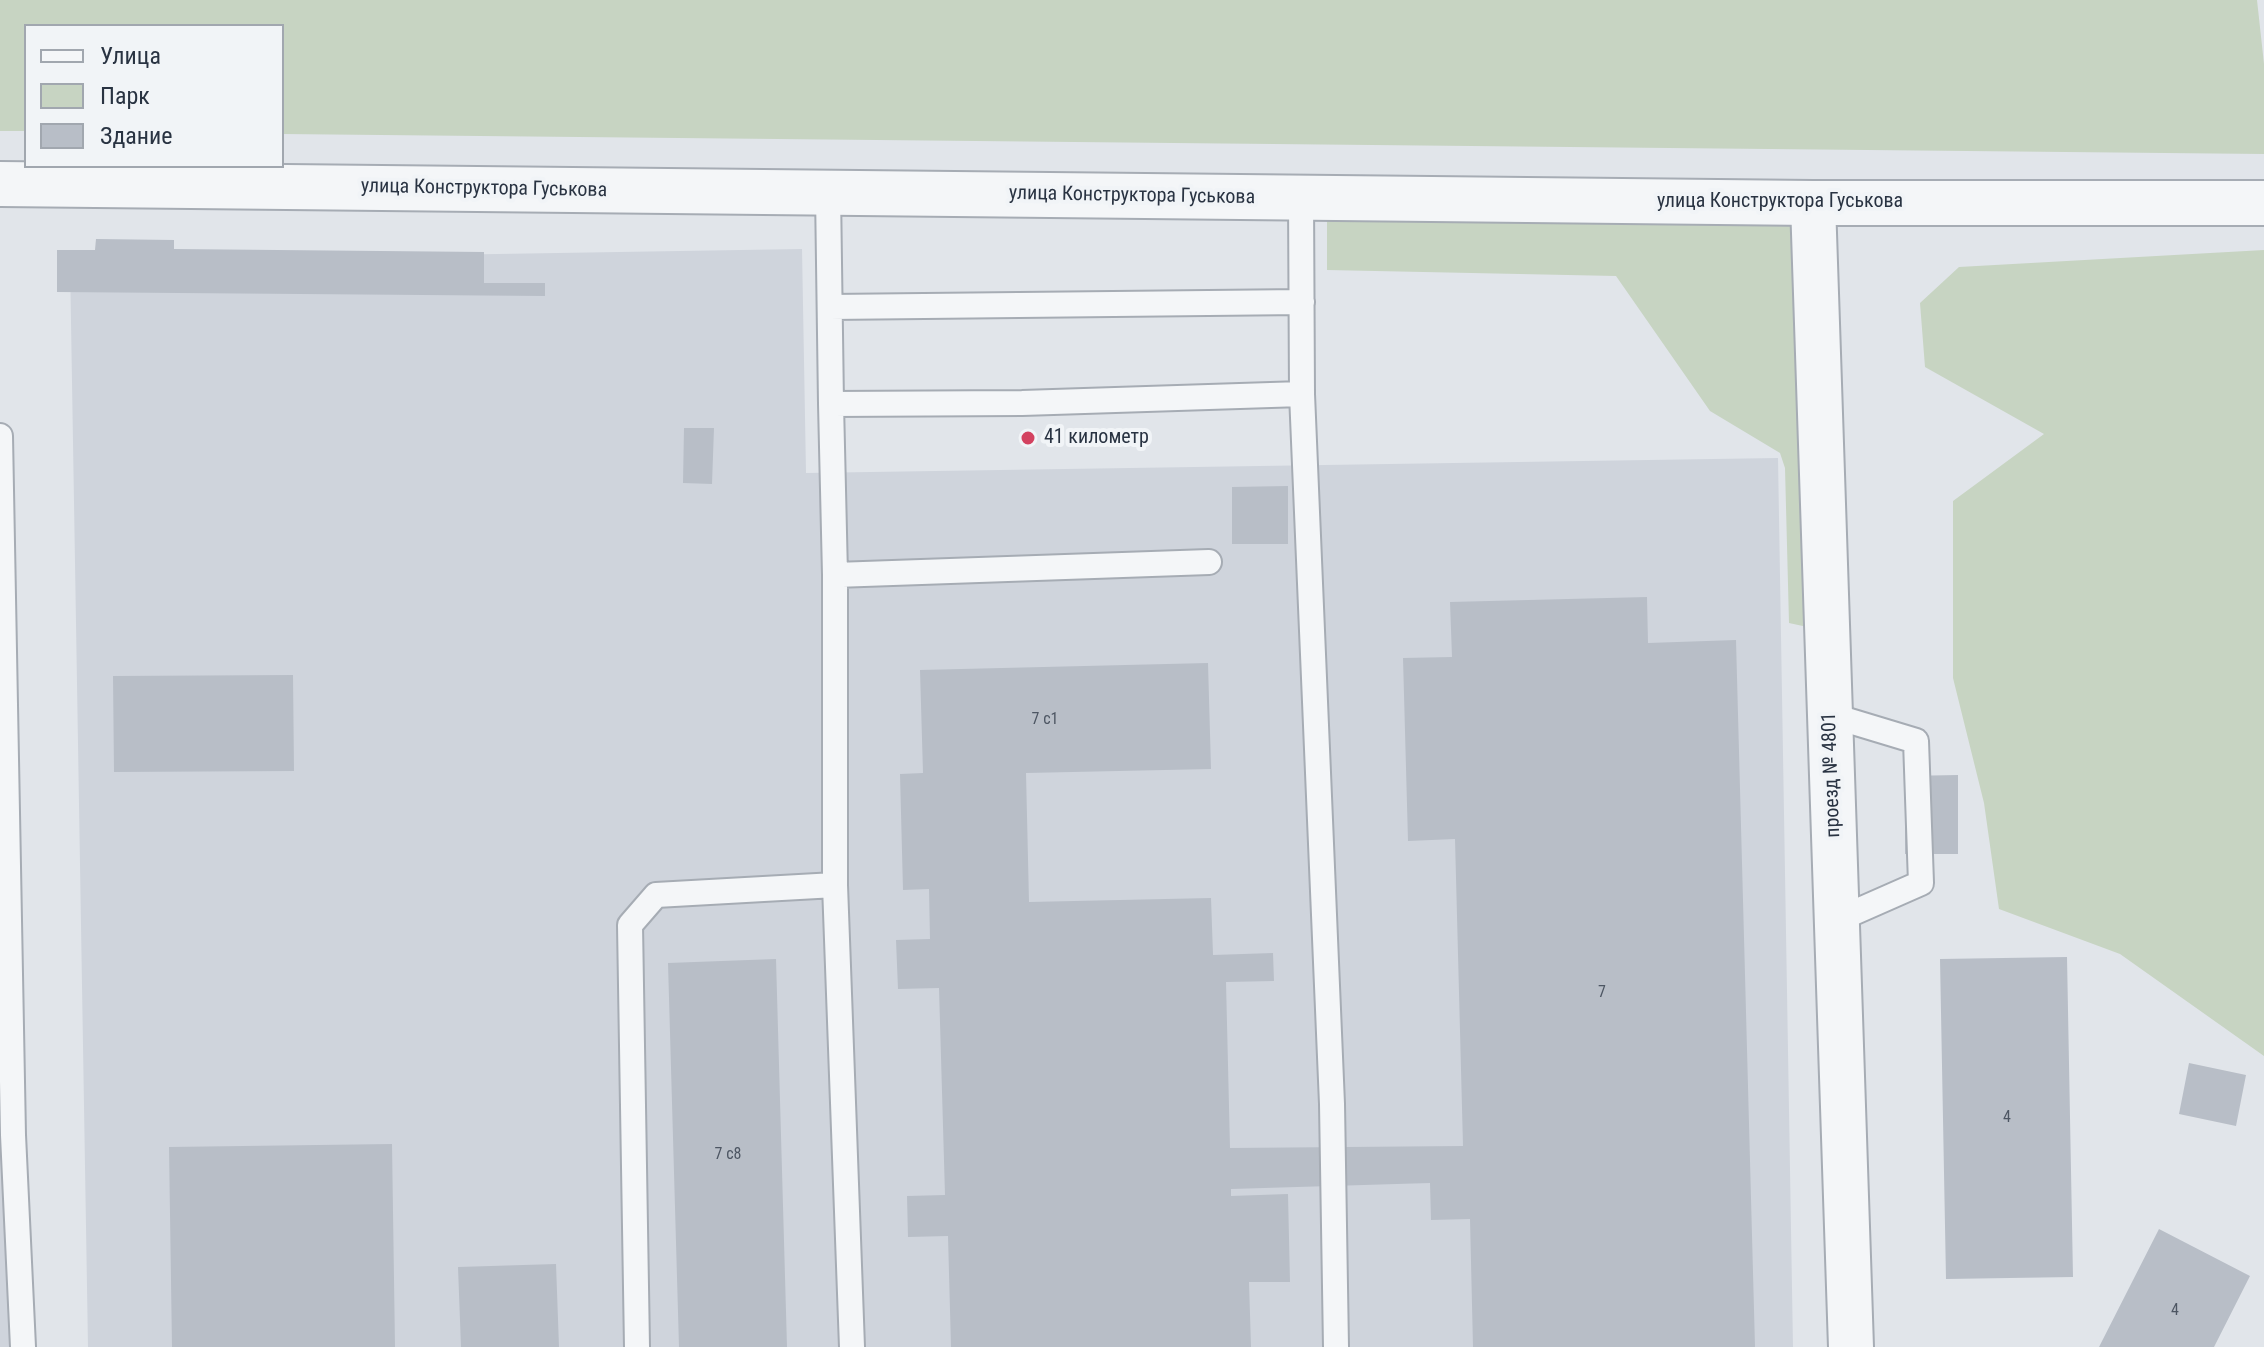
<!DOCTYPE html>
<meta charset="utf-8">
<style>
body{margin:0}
#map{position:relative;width:2264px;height:1347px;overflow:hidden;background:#e1e5ea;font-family:"Roboto Condensed",sans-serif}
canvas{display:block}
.legend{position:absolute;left:24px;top:24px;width:260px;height:144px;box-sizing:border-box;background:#f1f4f7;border:2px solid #a1a7af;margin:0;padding:10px 14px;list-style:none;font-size:24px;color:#293342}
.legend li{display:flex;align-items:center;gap:16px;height:40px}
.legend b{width:40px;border:2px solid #a1a7af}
</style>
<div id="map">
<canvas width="2264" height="1347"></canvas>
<ul class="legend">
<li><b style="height:10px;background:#f4f6f8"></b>Улица</li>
<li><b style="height:22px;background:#c7d4c2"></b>Парк</li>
<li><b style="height:22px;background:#b8bec7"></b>Здание</li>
</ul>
</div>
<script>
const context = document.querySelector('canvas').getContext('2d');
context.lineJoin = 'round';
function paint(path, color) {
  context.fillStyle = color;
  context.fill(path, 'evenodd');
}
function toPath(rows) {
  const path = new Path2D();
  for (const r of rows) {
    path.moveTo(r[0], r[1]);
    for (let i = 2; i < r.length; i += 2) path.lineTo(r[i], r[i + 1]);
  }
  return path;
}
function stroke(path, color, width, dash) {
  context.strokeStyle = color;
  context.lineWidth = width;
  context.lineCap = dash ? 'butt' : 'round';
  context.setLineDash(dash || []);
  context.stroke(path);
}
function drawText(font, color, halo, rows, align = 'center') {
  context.font = font + ' "Roboto Condensed",sans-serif';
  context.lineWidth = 8;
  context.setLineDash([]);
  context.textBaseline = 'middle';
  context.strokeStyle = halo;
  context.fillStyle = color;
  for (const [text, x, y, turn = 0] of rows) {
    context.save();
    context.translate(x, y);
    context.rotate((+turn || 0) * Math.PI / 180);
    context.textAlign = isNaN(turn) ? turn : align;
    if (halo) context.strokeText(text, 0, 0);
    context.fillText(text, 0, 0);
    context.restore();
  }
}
paint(toPath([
 [802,249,806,473,1778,458,1793,1347,88,1347,70,261],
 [0,878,12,1347,0,1347]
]), '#cfd4dc');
paint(toPath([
 [0,0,2257,0,2264,64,2264,154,282,134,282,26,26,26,26,131,0,131],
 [1327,215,1801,219,1835,633,1789,623,1785,468,1780,453,1710,411,1616,276,1327,270],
 [2264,250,2264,1056,2120,954,1999,909,1984,803,1953,678,1953,501,2044,434,1925,367,1920,303,1959,267]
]), '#c7d4c2');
paint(toPath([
 [96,239,174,240,174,249,484,252,484,283,545,283,545,296,57,292,57,250,95,250],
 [684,428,714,428,712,484,683,483],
 [1288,486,1288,544,1232,544,1232,487],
 [1647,597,1648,643,1736,640,1755,1347,1473,1347,1470,1219,1431,1220,1430,1183,1231,1189,1231,1196,1288,1194,1290,1282,1249,1282,1251,1347,951,1347,948,1236,908,1237,907,1196,945,1195,939,988,898,989,896,940,930,939,929,889,903,890,900,774,923,773,920,670,1208,663,1211,769,1026,773,1029,902,1211,898,1213,955,1273,953,1274,981,1226,982,1230,1148,1463,1146,1455,839,1408,841,1403,658,1452,657,1450,602],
 [293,675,294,771,114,772,113,676],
 [1958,775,1958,854,1905,854,1905,776],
 [2067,957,2073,1277,1946,1279,1940,959],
 [776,959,787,1347,679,1347,668,963],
 [2189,1063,2246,1075,2236,1126,2179,1114],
 [392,1144,395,1347,172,1347,169,1147],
 [2159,1229,2250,1276,2214,1347,2099,1347],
 [556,1264,559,1347,461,1347,458,1267]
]), '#b8bec7');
const service = toPath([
 [828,192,831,404,1022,403,1302,394],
 [1301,197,1302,394,1332,1104,1336,1347],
 [830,307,1302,302],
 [831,404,835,575],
 [0,436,13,1135,23,1347],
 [1830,715,1916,741,1921,883,1837,920],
 [637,1347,630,925,656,895,835,885],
 [852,1347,835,885,835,575,1209,562]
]);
const minor = toPath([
 [1813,203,1851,1347]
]);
const tertiary = toPath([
 [0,184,1813,203,2264,203]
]);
stroke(service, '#a6acb4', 28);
stroke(minor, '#a6acb4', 48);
stroke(tertiary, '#a6acb4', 48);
stroke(service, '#f4f6f8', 24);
stroke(minor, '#f4f6f8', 44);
stroke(tertiary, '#f4f6f8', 44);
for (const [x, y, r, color] of [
 [1028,438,8,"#d34260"]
]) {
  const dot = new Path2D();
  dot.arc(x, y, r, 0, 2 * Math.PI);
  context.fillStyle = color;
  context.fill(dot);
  stroke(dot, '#f1f4f7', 3);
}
drawText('16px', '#4d5663', null, [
 ["7 с1",1045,720],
 ["7",1602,993],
 ["4",2007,1118],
 ["7 с8",728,1155],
 ["4",2175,1311]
]);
drawText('20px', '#293342', '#f1f4f7', [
 ["улица Конструктора Гуськова",484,189,1],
 ["улица Конструктора Гуськова",1132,196,1],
 ["улица Конструктора Гуськова",1780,202],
 ["проезд № 4801",1832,775,-92]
]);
drawText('20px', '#293342', '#f1f4f7', [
 ["41 километр",1044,438]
], 'left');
</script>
